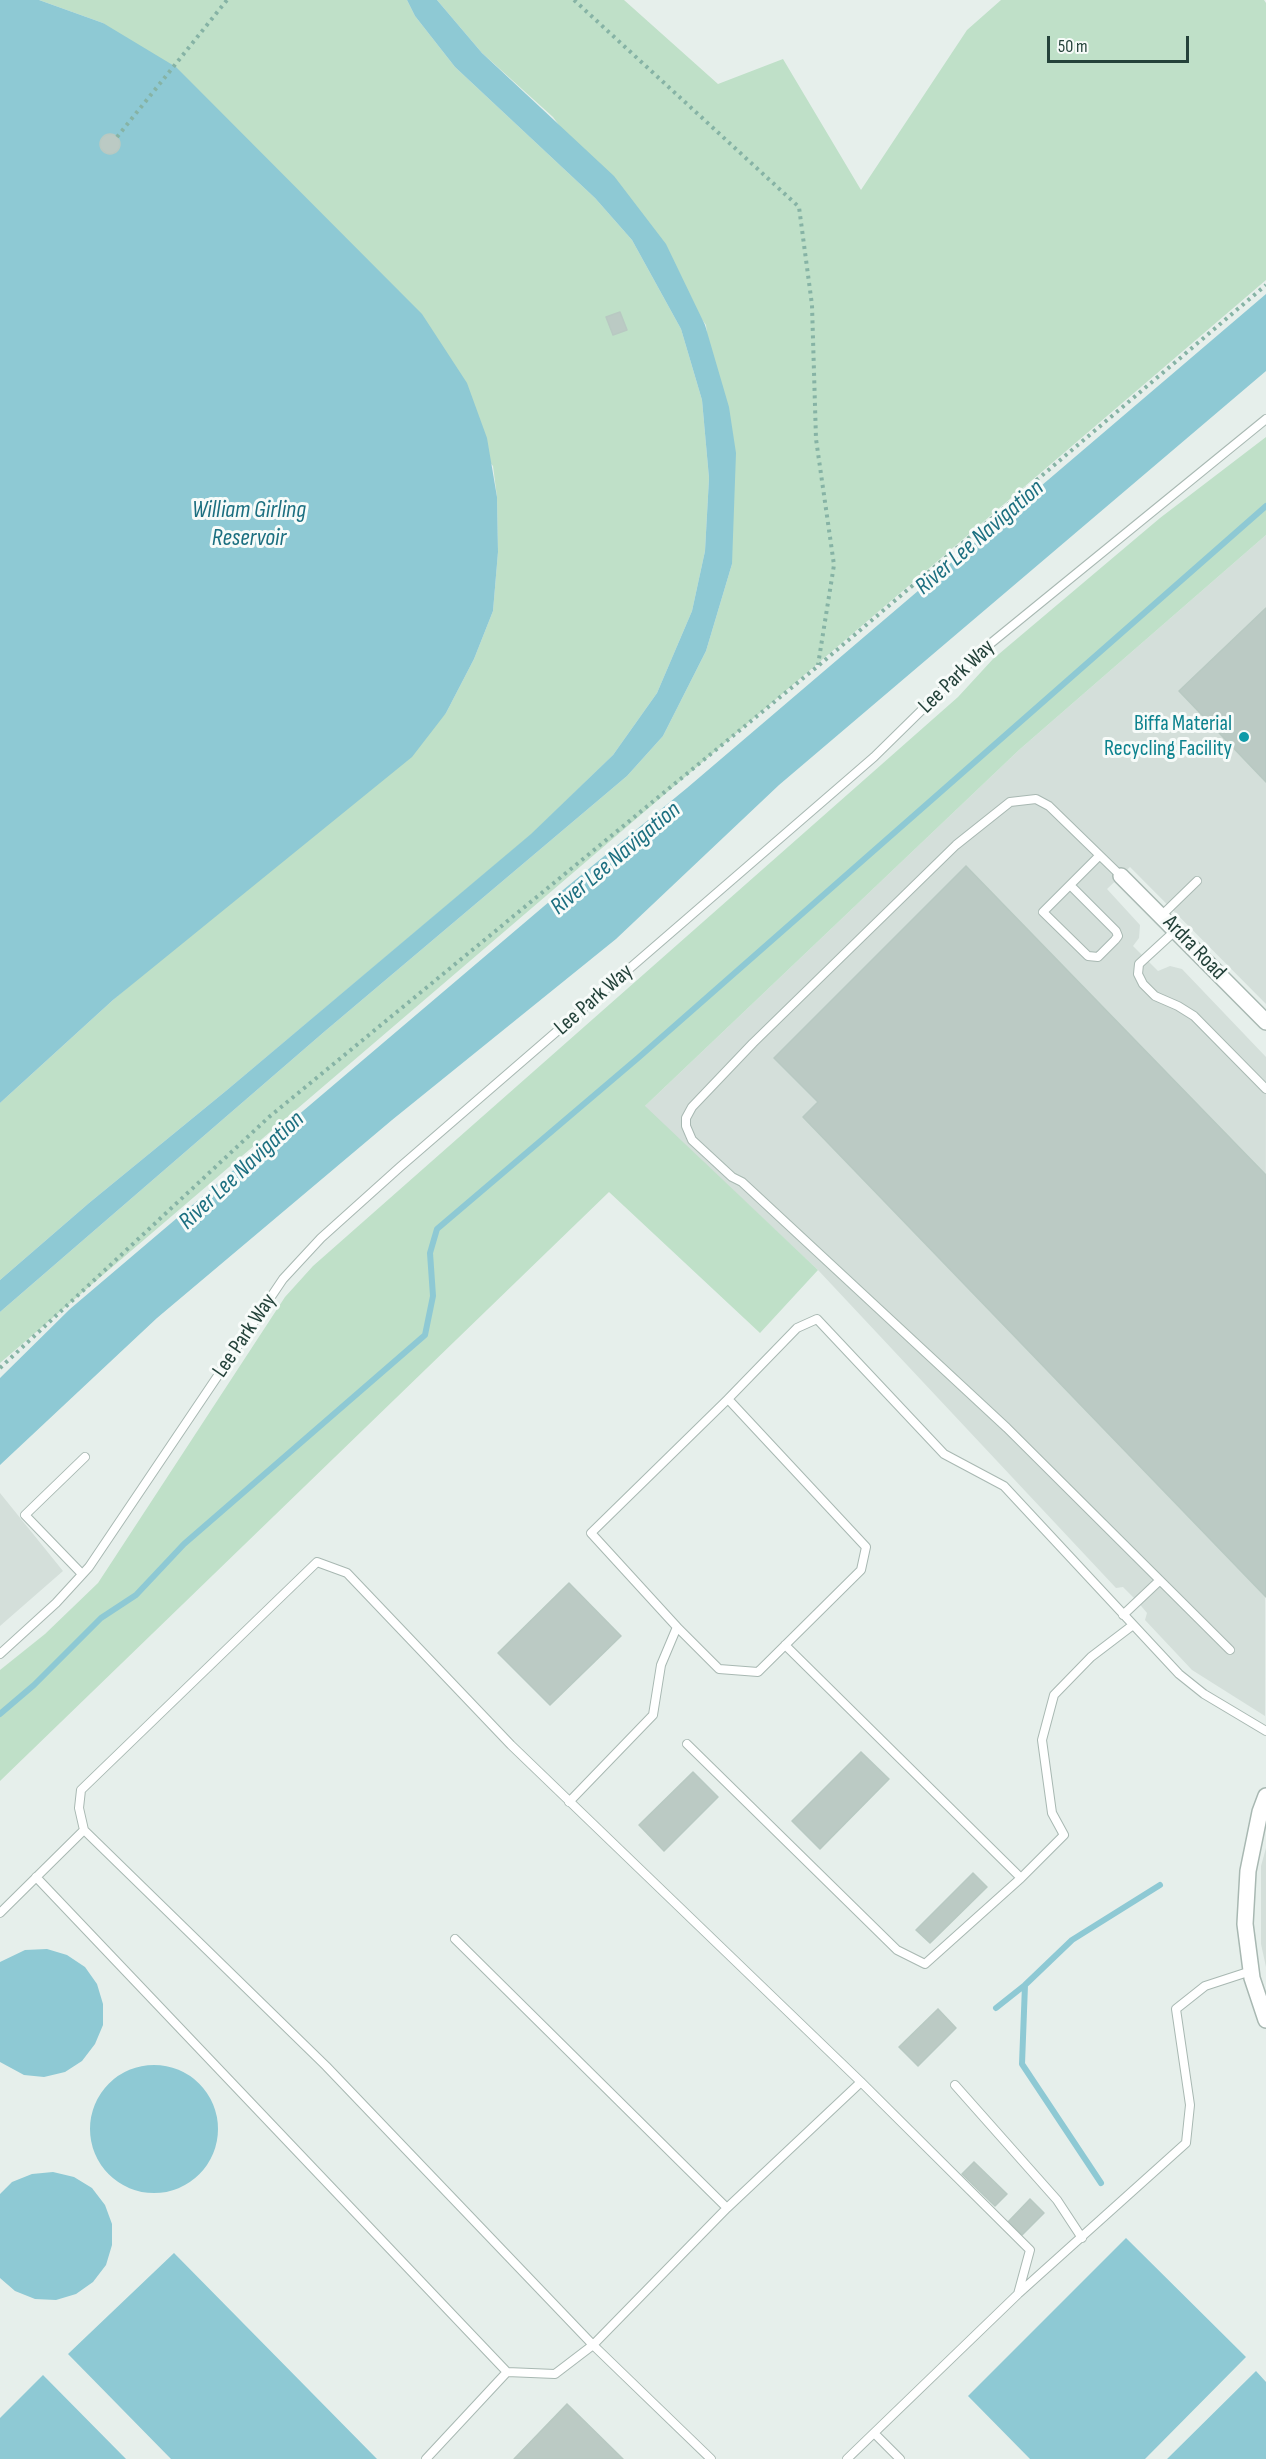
<!DOCTYPE html>
<style>
body{margin:0}
#map{position:relative;width:1266px;height:2459px;overflow:hidden;background:#e6efeb;font-family:"Sofia Sans Condensed",sans-serif}
canvas{display:block}
.scale{position:absolute;left:1047px;top:36px;width:142px;height:27px;box-sizing:border-box;border:3px solid #24423a;border-top:0;padding-left:8px;font-size:18px;line-height:21px;white-space:nowrap;color:#24423a;-webkit-text-stroke:4px #f7fbf9;paint-order:stroke}
</style>
<div id="map">
<canvas width="1266" height="2459"></canvas>
<div class="scale">50 m</div>
</div>
<script>
const context = document.querySelector('canvas').getContext('2d');
context.lineJoin = 'round';
function paint(path, color) {
  context.fillStyle = color;
  context.fill(path, 'evenodd');
}
function toPath(rows) {
  const path = new Path2D();
  for (const r of rows) {
    if (r.length === 3) {
      path.moveTo(r[0] + r[2], r[1]);
      path.arc(r[0], r[1], r[2], 0, 2 * Math.PI);
      continue;
    }
    path.moveTo(r[0], r[1]);
    for (let i = 2; i < r.length; i += 2) path.lineTo(r[i], r[i + 1]);
  }
  return path;
}
function stroke(path, color, width, dash) {
  context.strokeStyle = color;
  context.lineWidth = width;
  context.lineCap = dash ? 'butt' : 'round';
  context.setLineDash(dash || []);
  context.stroke(path);
}
function drawText(font, color, halo, rows, align = 'center') {
  context.font = font + ' "Sofia Sans Condensed",sans-serif';
  context.lineWidth = 6;
  context.setLineDash([]);
  context.textBaseline = 'middle';
  context.strokeStyle = halo;
  context.fillStyle = color;
  for (const [text, x, y, turn = 0] of rows) {
    context.save();
    context.translate(x, y);
    context.rotate((+turn || 0) * Math.PI / 180);
    context.textAlign = isNaN(turn) ? turn : align;
    if (halo) context.strokeText(text, 0, 0);
    context.fillText(text, 0, 0);
    context.restore();
  }
}
paint(toPath([
 [1266,535,1266,1004,1130,867,1107,889,1140,925,1139,938,1133,946,1158,971,1170,966,1182,969,1266,1057,1265,1716,1192,1670,1145,1620,1147,1613,1137,1601,1123,1587,1116,1588,818,1270,644,1107,1019,750],
 [0,1493,63,1571,0,1626],
 [1266,1848,1266,1967,1261,1944,1261,1866]
]), '#d4dfda');
paint(toPath([
 [39,0,407,0,415,16,455,67,595,198,632,240,681,329,702,400,709,478,705,551,692,611,657,693,613,755,532,834,227,1090,89,1203,0,1280,0,1103,113,1000,446,713,474,659,493,611,498,552,497,497,493,466,103,23],
 [437,0,624,0,718,84,783,59,861,190,967,30,1001,0,1264,0,1266,3,1266,280,0,1363,0,1312,324,1032,627,776,663,736,706,651,732,564,706,325,553,117,482,53],
 [1266,437,1266,535,1019,750,645,1106,818,1270,760,1333,609,1192,0,1781,0,1670,45,1634,98,1583,285,1297,313,1266,958,697,993,659,1160,518]
]), '#bfe0c8');
paint(toPath([
 [0,0,39,0,103,23,176,67,422,314,467,383,487,438,497,497,498,552,493,611,474,659,446,713,412,757,113,1000,0,1103],
 [407,0,437,0,482,53,614,176,666,244,705,325,729,407,736,453,732,564,706,651,663,736,627,776,324,1032,0,1312,0,1280,89,1203,227,1090,531,834,613,755,657,693,692,611,705,551,709,478,702,400,681,329,632,240,595,198,455,67,415,16],
 [1266,294,1266,371,779,785,616,939,392,1120,157,1318,0,1465,0,1378,70,1309,563,890,687,788],
 [47,1949,67,1955,85,1967,97,1984,103,2004,103,2025,95,2044,82,2061,65,2072,44,2077,24,2075,0,2062,0,1962,25,1950],
 [154,2129,64],
 [53,2172,74,2177,92,2188,105,2205,112,2224,112,2245,106,2265,93,2282,76,2294,56,2300,35,2299,15,2291,0,2278,0,2194,12,2182,32,2174],
 [1126,2238,1246,2357,1145,2459,1030,2459,968,2396],
 [174,2253,377,2459,171,2459,68,2354],
 [1256,2371,1266,2382,1266,2459,1167,2459],
 [43,2375,126,2459,0,2459,0,2418]
]), '#8ec9d4');
stroke(toPath([
 [0,1714,34,1685,101,1618,136,1595,184,1544,425,1335,433,1296,430,1253,437,1229,638,1058,1266,506],
 [996,2008,1025,1985],
 [1101,2183,1022,2064,1025,1985,1072,1940,1160,1885]
]), '#8ec9d4', 6);
const building = toPath([
 [110,144,10],
 [620,312,627,330,613,335,606,317,620,312],
 [1266,608,1266,782,1179,691,1266,608],
 [966,866,1266,1175,1266,1597,803,1117,818,1102,774,1058,966,866],
 [569,1583,621,1636,550,1705,498,1653,569,1583],
 [861,1752,889,1779,820,1849,792,1821,861,1752],
 [693,1772,718,1797,664,1851,639,1825,693,1772],
 [973,1873,987,1887,930,1943,916,1930,973,1873],
 [938,2009,956,2028,918,2066,899,2047,938,2009],
 [974,2162,1007,2194,995,2206,962,2174,974,2162],
 [1030,2199,1044,2213,1022,2235,1008,2222,1030,2199],
 [567,2404,623,2459,514,2459,567,2404]
]);
paint(building, '#bbcac4');
stroke(building, '#b8c9c2', 1.5);
const service = toPath([
 [1121,876,1049,806,1036,799,1010,802,956,845,753,1043,692,1107,686,1118,686,1126,692,1140,732,1177,742,1182,1007,1428,1230,1650],
 [1071,886,1116,931,1118,936,1115,940,1098,957,1088,956,1043,912,1099,856],
 [1162,915,1197,881],
 [1176,930,1139,964,1138,974,1143,984,1155,996,1178,1006,1194,1016,1266,1089],
 [82,1574,25,1515,85,1457],
 [1123,1615,1159,1581],
 [677,1627,591,1533,728,1399],
 [0,1654,56,1603,89,1567,283,1279,321,1238,400,1167,874,757,985,648,1266,419],
 [687,1744,897,1950,925,1964,1021,1878,785,1645],
 [569,1802,653,1715,661,1665,677,1627,719,1669,758,1672,861,1570,866,1547,728,1399,797,1328,817,1319,944,1454,1004,1486,1179,1674,1204,1694,1266,1731],
 [36,1877,507,2372,555,2374,593,2345,727,2208,861,2082],
 [1021,1878,1064,1835,1052,1813,1042,1740,1054,1695,1091,1657,1133,1625],
 [0,1913,84,1830],
 [455,1939,727,2208],
 [955,2085,1057,2200,1082,2238],
 [1019,2293,1186,2143,1190,2105,1176,2009,1205,1986,1251,1971],
 [874,2433,900,2459],
 [426,2459,507,2372],
 [711,2459,593,2345,326,2066,84,1830,79,1808,81,1790,317,1562,347,1573,511,1745,861,2082,1030,2250,1018,2294,847,2459]
]);
const minor = toPath([
 [1121,876,1266,1022],
 [1266,1796,1260,1812,1248,1871,1245,1924,1252,1978,1266,2020]
]);
stroke(service, '#a8b8b2', 10);
stroke(minor, '#a8b8b2', 18);
stroke(toPath([
 [574,0,799,207,812,305,816,439,834,565,818,665],
 [117,137,227,0],
 [0,1368,269,1117,818,666,1266,285]
]), '#86b3a5', 4, [3, 4.5]);
stroke(service, '#fff', 8);
stroke(minor, '#fff', 15);
for (const [x, y, r, color] of [
 [1244,737,6,"#0f9aa8"]
]) {
  const dot = new Path2D();
  dot.arc(x, y, r, 0, 2 * Math.PI);
  context.fillStyle = color;
  context.fill(dot);
  stroke(dot, '#f7fbf9', 2);
}
drawText('22px', '#24423a', '#f7fbf9', [
 ["Lee Park Way",957,677,-44],
 ["Ardra Road",1194,948,46],
 ["Lee Park Way",594,1000,-41],
 ["Lee Park Way",245,1336,-56]
]);
drawText('22px', '#0d838f', '#f7fbf9', [
 ["Biffa Material",1232,724],
 ["Recycling Facility",1232,749]
], 'right');
drawText('italic 24px', '#1c6f80', '#f7fbf9', [
 ["William Girling",249,511],
 ["Reservoir",249,539],
 ["River Lee Navigation",980,538,-41],
 ["River Lee Navigation",616,859,-40],
 ["River Lee Navigation",242,1171,-43]
]);
</script>
